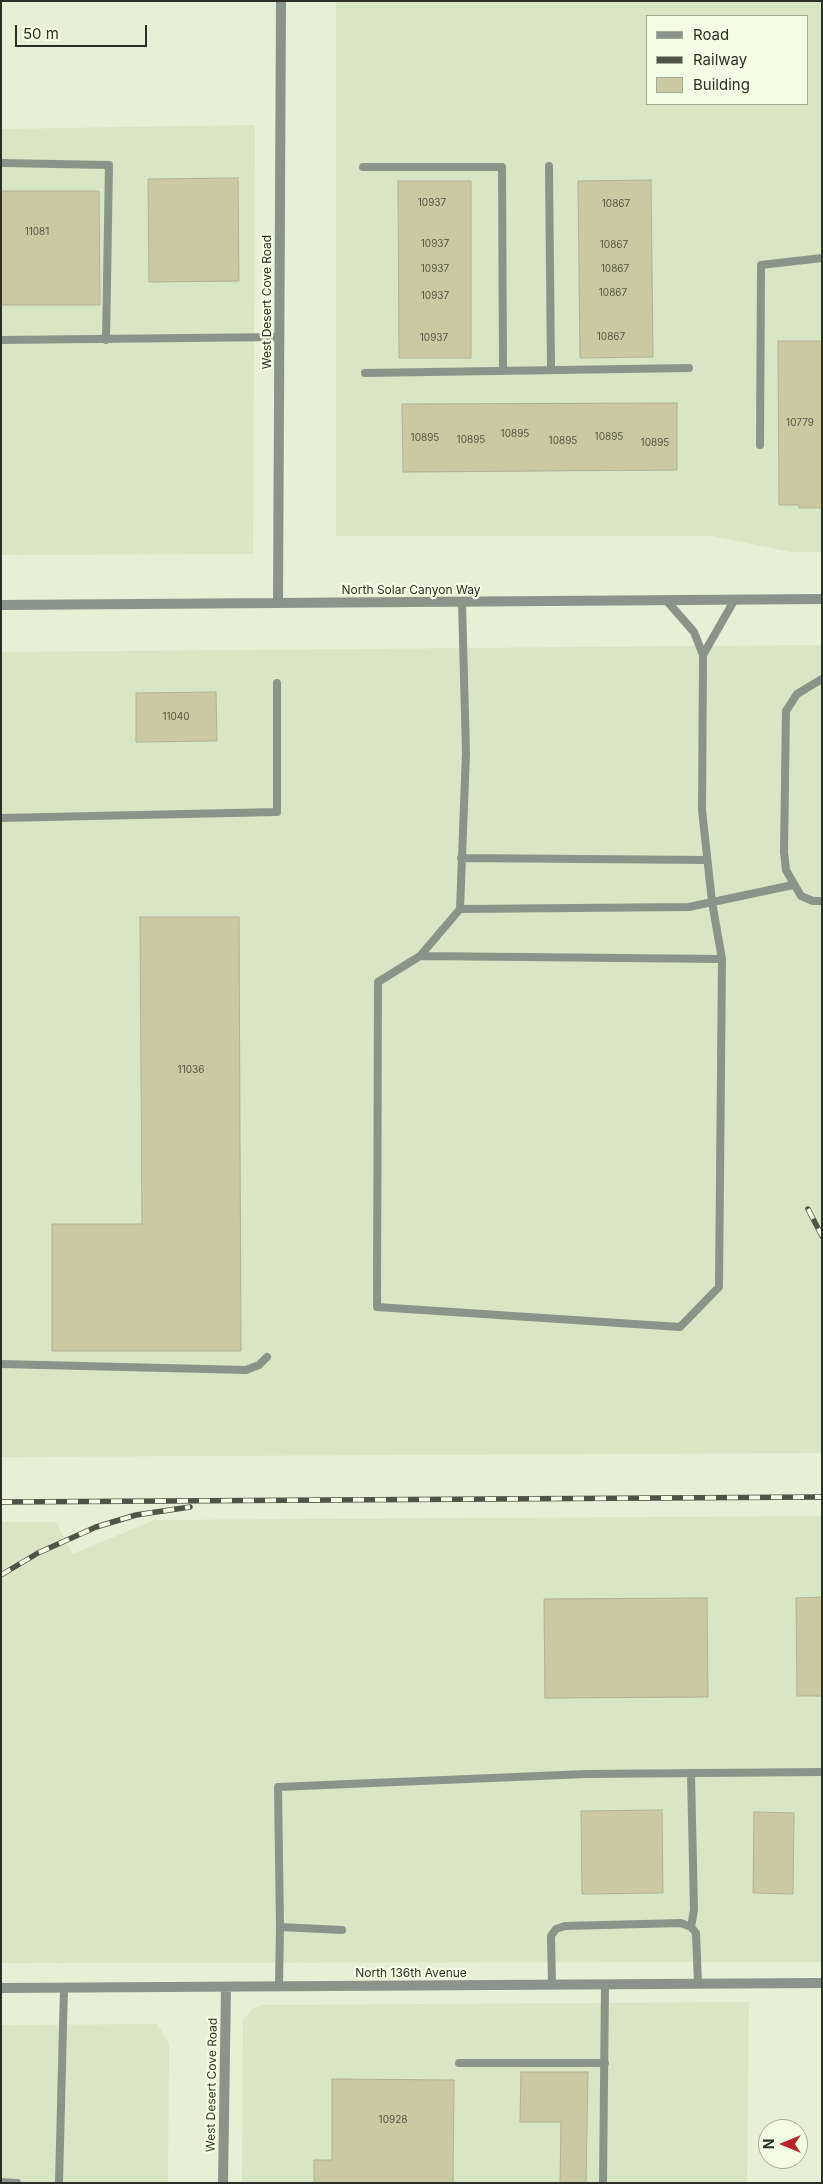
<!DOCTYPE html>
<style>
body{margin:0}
#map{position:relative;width:823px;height:2184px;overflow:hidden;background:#e5f0d6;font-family:Inter,sans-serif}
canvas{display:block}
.frame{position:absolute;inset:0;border:2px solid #2b2f25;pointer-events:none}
.legend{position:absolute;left:646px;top:15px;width:162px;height:90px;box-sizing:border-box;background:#f2fee3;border:1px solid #a2ab97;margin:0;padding:6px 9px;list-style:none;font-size:15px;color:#2b2f25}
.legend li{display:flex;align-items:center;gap:10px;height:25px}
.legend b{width:25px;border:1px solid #a2ab97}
.north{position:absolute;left:758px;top:2119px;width:50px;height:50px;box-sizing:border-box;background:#f2fee3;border:1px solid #a2ab97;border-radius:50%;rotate:270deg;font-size:14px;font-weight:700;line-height:20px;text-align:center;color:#2b2f25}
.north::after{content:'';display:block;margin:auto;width:18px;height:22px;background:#b52526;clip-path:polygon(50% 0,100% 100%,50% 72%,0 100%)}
.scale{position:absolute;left:15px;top:25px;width:132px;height:22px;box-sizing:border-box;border:2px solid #2b2f25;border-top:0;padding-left:6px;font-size:15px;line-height:18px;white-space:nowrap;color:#2b2f25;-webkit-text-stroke:4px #f2fee3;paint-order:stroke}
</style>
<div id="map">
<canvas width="823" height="2184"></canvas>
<div class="frame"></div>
<ul class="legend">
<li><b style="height:6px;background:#889588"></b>Road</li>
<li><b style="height:6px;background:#4f5447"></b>Railway</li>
<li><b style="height:14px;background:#cac9a1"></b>Building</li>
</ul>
<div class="north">N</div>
<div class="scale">50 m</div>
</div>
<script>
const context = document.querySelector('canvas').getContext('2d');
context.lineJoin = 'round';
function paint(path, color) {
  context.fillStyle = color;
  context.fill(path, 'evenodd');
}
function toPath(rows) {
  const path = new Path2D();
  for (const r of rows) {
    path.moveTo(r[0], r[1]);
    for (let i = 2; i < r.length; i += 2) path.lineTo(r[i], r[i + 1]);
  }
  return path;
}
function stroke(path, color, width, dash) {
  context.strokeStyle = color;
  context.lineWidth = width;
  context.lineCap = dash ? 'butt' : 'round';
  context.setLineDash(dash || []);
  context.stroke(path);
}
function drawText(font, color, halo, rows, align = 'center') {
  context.font = font + ' Inter,sans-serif';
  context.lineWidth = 4.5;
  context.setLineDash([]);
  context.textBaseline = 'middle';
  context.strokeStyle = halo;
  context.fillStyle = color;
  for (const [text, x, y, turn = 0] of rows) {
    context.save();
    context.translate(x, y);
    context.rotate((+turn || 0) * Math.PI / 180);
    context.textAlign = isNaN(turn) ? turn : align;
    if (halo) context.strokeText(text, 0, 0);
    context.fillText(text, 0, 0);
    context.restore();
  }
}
paint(toPath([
 [336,1,822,1,822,552,791,552,712,536,336,536],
 [647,16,807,16,807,104,647,104],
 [255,125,253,554,1,555,1,129],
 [822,645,822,1453,1,1457,1,652],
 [822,1516,822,1962,1,1963,1,1522,56,1522,72,1554,155,1520],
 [749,2002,747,2183,242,2183,243,2020,252,2009,260,2005],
 [157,2024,169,2044,168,2183,1,2183,1,2025]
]), '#d8e6c5');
const building = toPath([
 [238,178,239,281,149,282,148,179,238,178],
 [651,180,653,357,580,358,578,181,651,180],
 [398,181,471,181,471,358,399,358,398,181],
 [1,191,99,191,100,305,1,305,1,191],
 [778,341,822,341,822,508,799,508,799,505,779,505,778,341],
 [677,403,677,470,403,472,402,404,677,403],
 [216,692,217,741,136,742,136,693,216,692],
 [140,917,239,917,241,1351,52,1351,52,1224,142,1224,140,917],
 [822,1597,822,1696,797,1696,796,1598,822,1597],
 [707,1598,708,1697,545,1698,544,1599,707,1598],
 [662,1810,663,1893,582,1894,581,1811,662,1810],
 [754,1812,794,1813,793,1894,753,1893,754,1812],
 [521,2072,588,2072,586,2183,560,2183,561,2122,520,2122,521,2072],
 [332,2079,454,2080,453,2183,314,2183,314,2160,332,2160,332,2079]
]);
paint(building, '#cac9a1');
stroke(building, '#b2b197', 1);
stroke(toPath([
 [1,163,109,165,106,340],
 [549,166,551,370],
 [363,167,502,167,503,371],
 [1,340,280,337],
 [365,373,689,368],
 [760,445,761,265,822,258],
 [666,600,694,632,703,655,735,599],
 [462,602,466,753,460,909,689,907,793,885],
 [703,655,702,810,712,902,722,959,719,1287,680,1327,377,1307,378,982,420,956,722,959],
 [822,679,797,694,786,711,784,852,786,870,801,896,813,901,822,901],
 [1,818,277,812,277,683],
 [461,858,707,860],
 [420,956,460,909],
 [1,1364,246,1370,259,1365,267,1357],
 [691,1773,694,1910,691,1927],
 [280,1927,278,1787,586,1774,822,1772],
 [552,1985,551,1936,556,1929,565,1926,681,1923,691,1927,696,1933,698,1984],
 [279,1987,280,1927,342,1930],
 [459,2063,605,2063],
 [1,2182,17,2183],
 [59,2183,64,1988],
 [603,2183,605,1985]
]), '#889588', 8);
stroke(toPath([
 [278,603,281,1],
 [1,605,822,599],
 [1,1988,822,1983],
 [223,2183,226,1987]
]), '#889588', 10);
const rail = toPath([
 [808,1209,822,1236],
 [1,1502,822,1497],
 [1,1575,38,1553,96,1527,136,1515,190,1507]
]);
stroke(rail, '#4f5447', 5.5);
stroke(rail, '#f2fee3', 4, [11]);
drawText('10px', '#535644', null, [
 ["10937",432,203],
 ["10867",616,204],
 ["11081",37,232],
 ["10937",435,244],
 ["10867",614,245],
 ["10937",435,269],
 ["10867",615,269],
 ["10867",613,293],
 ["10937",435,296],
 ["10867",611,337],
 ["10937",434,338],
 ["10779",800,423],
 ["10895",515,434],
 ["10895",609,437],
 ["10895",425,438],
 ["10895",471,440],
 ["10895",563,441],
 ["10895",655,443],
 ["11040",176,717],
 ["11036",191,1070],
 ["10928",393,2120]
]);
drawText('12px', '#2b2f25', '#f2fee3', [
 ["West Desert Cove Road",267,302,-90],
 ["North Solar Canyon Way",411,590],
 ["North 136th Avenue",411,1973],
 ["West Desert Cove Road",212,2085,-89]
]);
</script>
